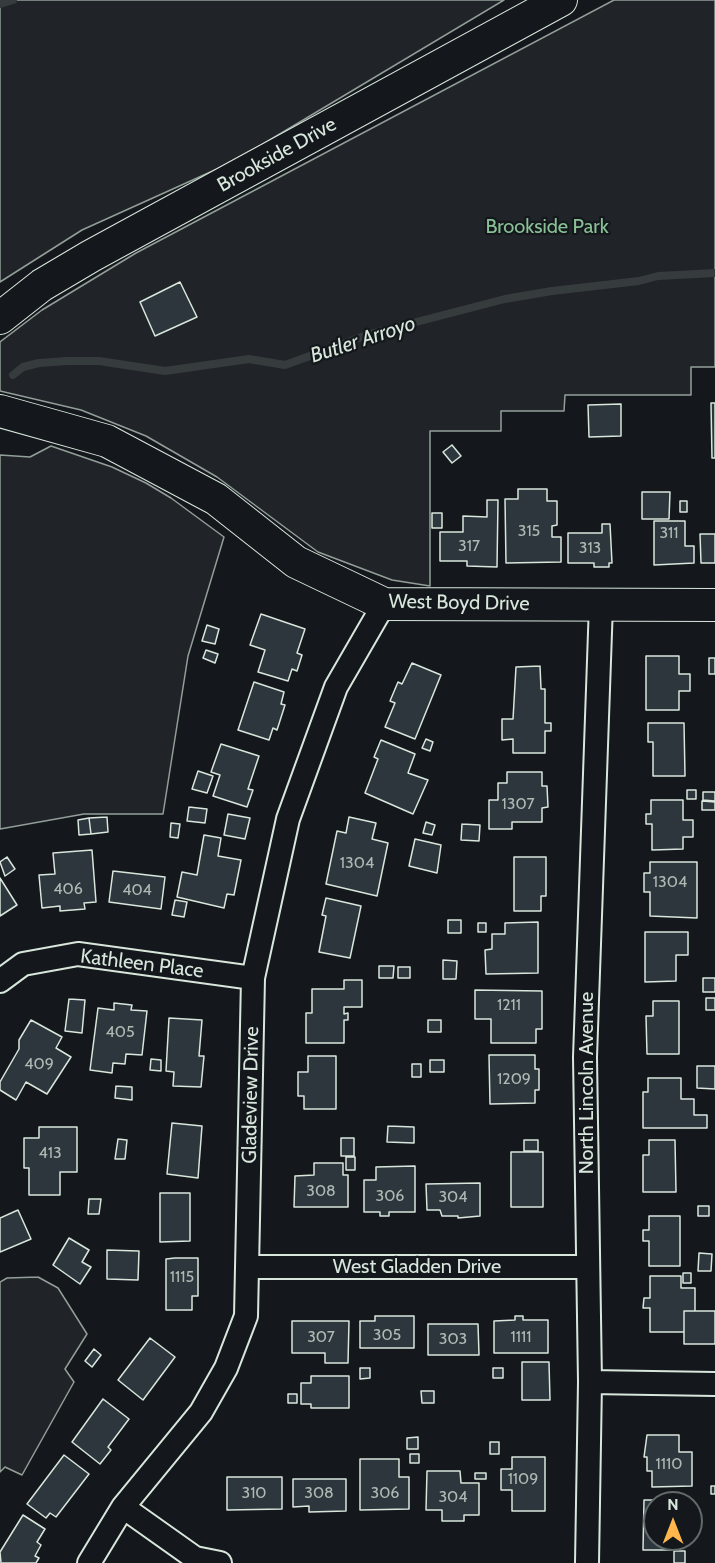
<!DOCTYPE html>
<style>
body{margin:0}
#map{position:relative;width:715px;height:1563px;overflow:hidden;background:#14181c;font-family:Cabin,sans-serif}
canvas{display:block}
.north{position:absolute;left:643px;top:1491px;width:60px;height:60px;box-sizing:border-box;background:#14181c;border:2px solid #626a69;border-radius:50%;rotate:0deg;font-size:16px;font-weight:700;line-height:24px;text-align:center;color:#d8e6dc}
.north::after{content:'';display:block;margin:auto;width:21px;height:27px;background:#ffb74d;clip-path:polygon(50% 0,100% 100%,50% 72%,0 100%)}
</style>
<div id="map">
<canvas width="715" height="1563"></canvas>
<div class="north">N</div>
</div>
<script>
const context = document.querySelector('canvas').getContext('2d');
context.lineJoin = 'round';
function paint(path, color) {
  context.fillStyle = color;
  context.fill(path, 'evenodd');
}
function toPath(rows) {
  const path = new Path2D();
  for (const r of rows) {
    path.moveTo(r[0], r[1]);
    for (let i = 2; i < r.length; i += 2) path.lineTo(r[i], r[i + 1]);
  }
  return path;
}
function stroke(path, color, width, dash) {
  context.strokeStyle = color;
  context.lineWidth = width;
  context.lineCap = dash ? 'butt' : 'round';
  context.setLineDash(dash || []);
  context.stroke(path);
}
function drawText(font, color, halo, rows, align = 'center') {
  context.font = font + ' Cabin,sans-serif';
  context.lineWidth = 4.5;
  context.setLineDash([]);
  context.textBaseline = 'middle';
  context.strokeStyle = halo;
  context.fillStyle = color;
  for (const [text, x, y, turn = 0] of rows) {
    context.save();
    context.translate(x, y);
    context.rotate((+turn || 0) * Math.PI / 180);
    context.textAlign = isNaN(turn) ? turn : align;
    if (halo) context.strokeText(text, 0, 0);
    context.fillText(text, 0, 0);
    context.restore();
  }
}
const green = toPath([
 [0,0,504,0,263,144,217,169,82,230,0,282,0,0],
 [614,0,715,0,715,367,691,367,691,395,565,395,564,411,501,411,501,431,430,431,430,586,392,580,318,552,217,477,146,436,81,410,0,391,0,342,42,310,136,253,614,0],
 [51,446,112,467,146,483,171,498,224,537,188,656,163,814,84,814,0,829,0,455,30,457,51,446],
 [38,1277,58,1288,87,1334,65,1369,74,1382,22,1475,5,1467,0,1472,0,1282,7,1278,38,1277]
]);
paint(green, '#202428');
stroke(green, '#939e99', 1.5);
stroke(toPath([
 [0,4,13,0],
 [13,375,23,367,39,363,68,361,99,361,165,371,249,359,285,365,370,334,505,299,552,291,639,281,658,276,715,273]
]), '#363b3e', 8);
const building = toPath([
 [180,282,197,317,155,336,140,302,180,282],
 [711,403,715,403,715,458,712,458,711,403],
 [621,404,621,436,589,437,588,405,621,404],
 [452,445,461,456,452,463,443,452,452,445],
 [518,489,547,489,547,501,557,501,557,525,552,526,552,537,561,537,561,562,506,563,505,499,518,499,518,489],
 [642,492,670,492,669,519,642,519,642,492],
 [487,500,498,500,497,567,467,566,467,561,440,561,440,532,463,532,463,516,487,517,487,500],
 [680,501,687,501,687,512,680,512,680,501],
 [432,513,442,513,442,528,432,528,432,513],
 [654,521,685,521,685,546,694,546,694,563,654,565,654,521],
 [602,524,610,524,612,563,609,563,609,567,594,567,594,563,568,563,568,533,602,533,602,524],
 [700,534,715,534,715,563,701,563,700,534],
 [261,614,305,629,297,653,302,655,297,671,292,669,288,681,258,672,265,650,250,645,261,614],
 [207,625,219,629,215,644,202,641,207,625],
 [206,650,218,654,215,663,203,658,206,650],
 [646,656,679,656,679,674,690,674,690,691,679,691,679,710,646,710,646,656],
 [709,658,715,658,715,674,709,674,709,658],
 [412,663,441,675,415,739,385,727,395,703,390,701,398,682,402,684,412,663],
 [540,666,541,689,545,689,545,723,551,723,551,731,545,731,545,753,513,753,513,739,502,740,502,719,513,719,516,667,540,666],
 [254,682,284,692,281,704,285,705,277,730,273,728,269,740,238,730,254,682],
 [648,723,684,723,685,776,653,776,653,742,648,742,648,723],
 [426,739,433,742,430,751,422,748,426,739],
 [381,740,415,754,408,773,428,780,413,814,365,793,378,759,374,757,381,740],
 [221,744,259,756,248,789,253,790,247,807,213,796,220,775,211,772,221,744],
 [198,771,213,776,207,793,192,789,198,771],
 [507,772,542,772,542,786,547,786,548,807,542,808,542,822,512,822,512,829,489,829,489,800,498,800,498,783,507,783,507,772],
 [687,790,696,790,696,799,687,799,687,790],
 [703,792,715,792,715,801,703,800,703,792],
 [651,800,683,800,683,820,693,820,693,837,683,837,683,849,652,850,652,824,646,824,646,814,651,814,651,800],
 [702,801,715,802,715,810,702,810,702,801],
 [189,807,207,809,205,823,187,821,189,807],
 [228,814,250,818,245,839,224,835,228,814],
 [107,817,108,832,91,834,89,818,107,817],
 [349,817,376,823,372,839,388,843,377,896,326,884,337,831,346,833,349,817],
 [89,818,91,834,79,835,78,820,89,818],
 [426,822,435,825,432,835,423,833,426,822],
 [171,823,180,824,178,838,170,837,171,823],
 [462,824,480,825,479,841,461,840,462,824],
 [204,835,221,838,218,856,241,860,234,895,227,894,224,908,177,897,182,872,197,875,204,835],
 [415,839,441,845,437,873,409,866,415,839],
 [92,850,96,902,84,903,85,909,60,911,60,906,42,908,39,875,55,874,53,853,92,850],
 [7,857,15,869,5,876,0,862,7,857],
 [514,857,546,857,546,896,541,896,541,911,514,911,514,857],
 [650,862,697,862,697,918,650,916,650,892,644,892,644,873,650,873,650,862],
 [113,871,165,877,161,909,109,902,113,871],
 [0,878,17,905,0,916,0,878],
 [326,898,361,906,350,958,319,952,326,916,322,915,326,898],
 [175,900,187,902,184,917,172,915,175,900],
 [448,920,461,920,461,933,448,933,448,920],
 [538,922,538,973,486,974,485,950,492,949,492,934,505,934,505,923,538,922],
 [478,923,486,923,486,932,478,932,478,923],
 [645,932,688,932,688,955,676,955,676,981,645,982,645,932],
 [443,960,457,961,456,979,443,979,443,960],
 [379,966,394,966,393,978,379,978,379,966],
 [398,967,410,967,410,978,398,978,398,967],
 [703,978,715,978,715,992,703,992,703,978],
 [344,980,362,980,362,1007,344,1007,344,1014,348,1013,348,1020,344,1020,344,1043,306,1043,306,1013,312,1013,312,989,344,989,344,980],
 [475,990,542,991,542,1029,536,1029,536,1043,491,1043,491,1019,475,1019,475,990],
 [706,998,715,998,715,1010,706,1010,706,998],
 [69,999,85,1000,82,1033,65,1031,69,999],
 [653,1001,679,1001,679,1054,647,1054,646,1016,653,1016,653,1001],
 [114,1003,132,1005,131,1010,147,1011,142,1055,126,1054,125,1064,113,1063,112,1073,90,1070,98,1008,114,1010,114,1003],
 [169,1018,202,1020,199,1056,204,1056,201,1087,173,1086,174,1072,166,1071,169,1018],
 [31,1020,62,1037,56,1048,71,1057,47,1094,26,1082,16,1100,0,1090,0,1082,19,1049,19,1040,31,1020],
 [428,1020,441,1020,441,1032,428,1032,428,1020],
 [489,1055,535,1055,535,1069,539,1069,539,1090,535,1090,535,1103,490,1104,489,1055],
 [308,1056,336,1056,336,1109,304,1109,304,1096,298,1096,298,1072,308,1072,308,1056],
 [151,1059,161,1060,161,1071,150,1070,151,1059],
 [430,1060,444,1060,444,1072,430,1072,430,1060],
 [412,1064,421,1064,421,1077,412,1077,412,1064],
 [697,1066,715,1066,715,1089,697,1088,697,1066],
 [648,1078,681,1078,681,1099,694,1099,694,1115,707,1115,707,1128,643,1128,643,1092,648,1092,648,1078],
 [116,1086,132,1087,132,1100,115,1098,116,1086],
 [172,1123,202,1126,198,1178,167,1174,172,1123],
 [388,1126,414,1127,414,1143,387,1142,388,1126],
 [39,1127,77,1127,77,1172,60,1172,60,1195,29,1195,29,1168,24,1168,24,1138,39,1138,39,1127],
 [341,1138,354,1138,354,1156,341,1156,341,1138],
 [118,1139,127,1140,125,1159,115,1159,118,1139],
 [524,1140,538,1140,538,1151,524,1151,524,1140],
 [649,1140,675,1140,676,1192,643,1192,643,1155,649,1155,649,1140],
 [511,1152,543,1152,543,1207,511,1207,511,1152],
 [346,1157,355,1157,355,1170,346,1170,346,1157],
 [314,1163,343,1163,343,1175,348,1175,348,1207,294,1207,295,1176,314,1175,314,1163],
 [415,1166,415,1212,389,1212,389,1216,380,1216,380,1212,364,1212,364,1180,376,1180,376,1167,415,1166],
 [480,1183,480,1216,458,1218,458,1216,442,1216,440,1210,427,1210,426,1184,480,1183],
 [160,1193,190,1193,190,1241,160,1242,160,1193],
 [89,1199,101,1199,99,1214,88,1214,89,1199],
 [698,1206,709,1206,709,1216,698,1216,698,1206],
 [18,1210,31,1239,0,1252,0,1218,18,1210],
 [649,1216,680,1216,680,1266,649,1266,649,1241,643,1241,643,1230,649,1230,649,1216],
 [69,1238,89,1250,82,1262,91,1267,80,1284,53,1265,69,1238],
 [107,1250,139,1251,138,1280,107,1279,107,1250],
 [699,1253,712,1254,711,1271,698,1271,699,1253],
 [175,1258,198,1258,198,1296,192,1296,192,1310,166,1310,166,1259,175,1258],
 [683,1273,691,1273,691,1283,683,1283,683,1273],
 [650,1276,681,1276,681,1288,695,1288,695,1311,684,1311,684,1332,650,1332,650,1308,643,1308,644,1298,650,1298,650,1276],
 [684,1311,715,1311,715,1344,684,1344,684,1311],
 [375,1316,414,1316,414,1348,360,1348,360,1321,375,1321,375,1316],
 [515,1316,523,1316,523,1320,548,1320,548,1353,494,1353,494,1321,515,1320,515,1316],
 [292,1321,349,1321,348,1363,325,1363,325,1353,292,1353,292,1321],
 [428,1324,478,1324,479,1355,428,1355,428,1324],
 [150,1338,175,1357,143,1400,118,1380,150,1338],
 [94,1349,101,1355,92,1367,85,1361,94,1349],
 [522,1362,549,1362,550,1400,522,1400,522,1362],
 [360,1368,370,1368,370,1378,360,1379,360,1368],
 [493,1368,503,1368,503,1378,493,1378,493,1368],
 [311,1376,349,1376,349,1408,311,1408,311,1404,301,1404,301,1383,311,1383,311,1376],
 [421,1391,434,1391,434,1403,422,1403,421,1391],
 [288,1394,297,1394,297,1403,288,1403,288,1394],
 [103,1399,129,1419,108,1447,111,1450,100,1464,72,1442,103,1399],
 [647,1435,679,1435,679,1452,692,1452,692,1486,652,1487,652,1471,647,1471,647,1457,644,1457,647,1435],
 [418,1437,418,1449,407,1449,407,1438,418,1437],
 [490,1442,499,1442,499,1454,490,1454,490,1442],
 [410,1454,419,1454,419,1463,410,1463,410,1454],
 [64,1455,89,1474,56,1517,50,1513,46,1518,27,1504,64,1455],
 [512,1457,545,1457,545,1511,512,1511,512,1490,501,1490,501,1469,512,1469,512,1457],
 [360,1459,399,1459,399,1477,409,1477,409,1509,360,1510,360,1459],
 [427,1471,460,1471,461,1483,479,1483,479,1515,464,1515,464,1521,442,1521,442,1510,426,1510,427,1471],
 [475,1473,486,1473,486,1479,475,1479,475,1473],
 [227,1477,282,1477,282,1509,227,1510,227,1477],
 [293,1479,346,1479,346,1511,309,1512,309,1506,293,1507,293,1479],
 [711,1486,715,1486,715,1494,711,1494,711,1486],
 [644,1500,675,1500,675,1503,655,1503,655,1539,675,1539,675,1550,643,1550,644,1500],
 [23,1515,45,1529,37,1542,41,1545,35,1556,39,1558,36,1563,1,1563,0,1552,23,1515],
 [674,1551,685,1551,685,1563,674,1563,674,1551]
]);
paint(building, '#2c363c');
stroke(building, '#d8e6dc', 1.5);
const street = toPath([
 [0,981,23,964,78,954,253,978],
 [247,1267,588,1267],
 [590,1382,715,1384],
 [123,1507,195,1558,220,1563],
 [89,1563,123,1507,201,1412,226,1368,246,1316,253,978,288,819,336,687,384,604],
 [587,1563,590,1382,585,1057,601,604]
]);
const secondary = toPath([
 [0,318,42,285,91,256,561,0],
 [0,411,107,441,216,499,296,562,384,604,715,605]
]);
stroke(street, '#d8e6dc', 26);
stroke(secondary, '#d8e6dc', 34);
stroke(street, '#14181c', 22);
stroke(secondary, '#14181c', 32);
drawText('16px', '#adbab4', null, [
 ["315",529,531],
 ["311",669,533],
 ["317",469,546],
 ["313",590,548],
 ["1307",518,804],
 ["1304",357,863],
 ["1304",670,882],
 ["406",68,889],
 ["404",137,890],
 ["1211",509,1005],
 ["405",120,1032],
 ["409",39,1064],
 ["1209",514,1079],
 ["413",50,1153],
 ["308",321,1191],
 ["306",390,1196],
 ["304",453,1197],
 ["1115",182,1277],
 ["305",387,1335],
 ["307",321,1337],
 ["1111",521,1337],
 ["303",453,1339],
 ["1110",669,1464],
 ["1109",523,1479],
 ["310",254,1493],
 ["308",319,1493],
 ["306",385,1493],
 ["304",453,1497]
]);
drawText('20px', '#d8e6dc', '#14181c', [
 ["Brookside Drive",277,155,-29],
 ["West Boyd Drive",459,603,1],
 ["Kathleen Place",142,964,7],
 ["North Lincoln Avenue",587,1083,-90],
 ["Gladeview Drive",251,1095,-89],
 ["West Gladden Drive",417,1267]
]);
drawText('20px', '#8ac095', '#14181c', [
 ["Brookside Park",547,227]
]);
drawText('italic 21px', '#d8e6dc', '#14181c', [
 ["Butler Arroyo",363,340,-18]
]);
</script>
